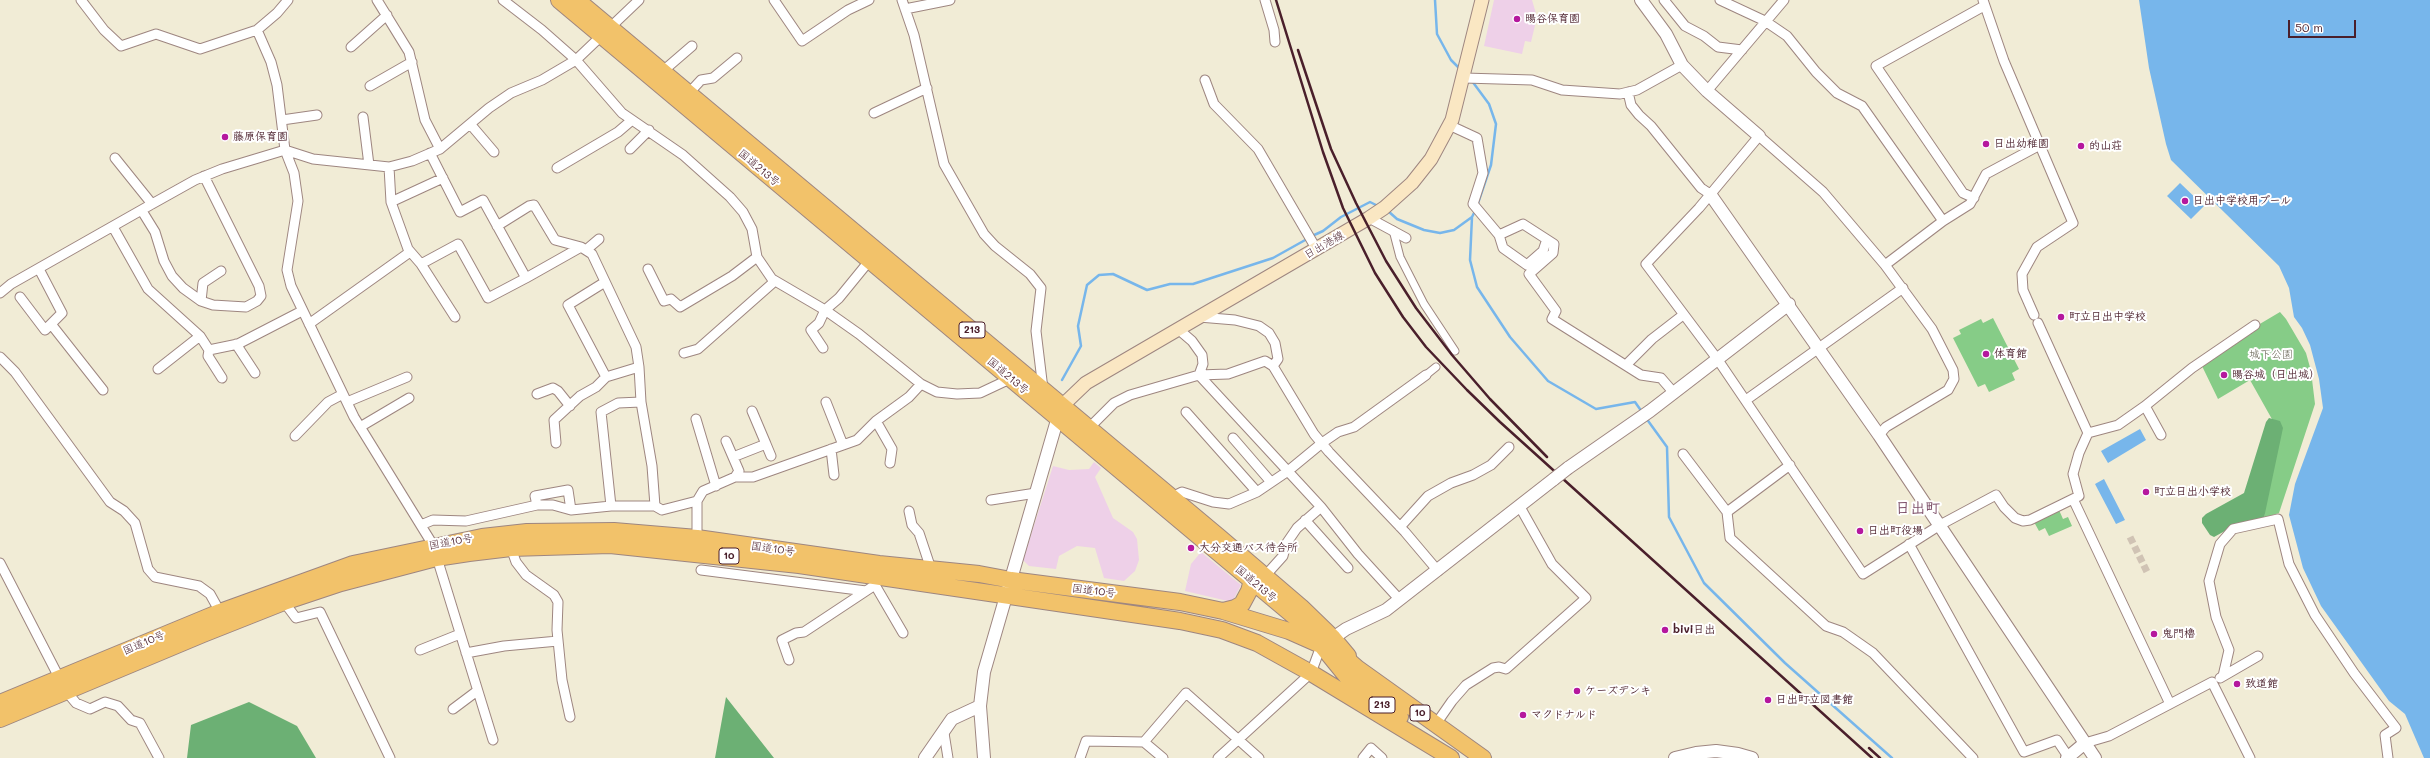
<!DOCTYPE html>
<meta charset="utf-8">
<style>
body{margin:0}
#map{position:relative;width:2430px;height:758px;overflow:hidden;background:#f1ecd6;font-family:Mali,sans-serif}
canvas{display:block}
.scale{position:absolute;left:2288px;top:20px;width:68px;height:18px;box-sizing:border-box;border:2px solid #4a1f2b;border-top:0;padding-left:5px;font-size:12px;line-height:14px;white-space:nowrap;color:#4a1f2b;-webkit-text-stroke:3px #fff;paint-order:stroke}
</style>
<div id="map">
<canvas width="2430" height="758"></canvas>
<div class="scale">50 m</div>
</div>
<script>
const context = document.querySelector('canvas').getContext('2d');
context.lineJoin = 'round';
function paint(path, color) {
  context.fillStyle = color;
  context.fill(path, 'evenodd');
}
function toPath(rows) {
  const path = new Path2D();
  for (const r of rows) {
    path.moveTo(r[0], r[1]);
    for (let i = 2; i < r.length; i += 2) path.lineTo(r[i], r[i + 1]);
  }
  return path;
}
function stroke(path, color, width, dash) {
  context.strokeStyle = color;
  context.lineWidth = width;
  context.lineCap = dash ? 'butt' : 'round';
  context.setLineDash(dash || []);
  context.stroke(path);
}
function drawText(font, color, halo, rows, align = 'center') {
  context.font = font + ' Mali,"Klee One",sans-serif';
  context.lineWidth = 4;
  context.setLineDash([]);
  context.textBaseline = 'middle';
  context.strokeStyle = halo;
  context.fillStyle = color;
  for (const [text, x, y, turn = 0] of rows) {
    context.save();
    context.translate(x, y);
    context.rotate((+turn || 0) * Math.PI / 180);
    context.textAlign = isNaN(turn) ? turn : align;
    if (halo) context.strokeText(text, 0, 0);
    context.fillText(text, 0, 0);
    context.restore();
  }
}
paint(toPath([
 [1494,0,1532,0,1537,17,1531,42,1525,41,1522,54,1484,46],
 [1094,462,1101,468,1095,477,1113,518,1133,532,1137,539,1139,560,1135,571,1124,581,1104,578,1095,548,1077,546,1059,556,1056,569,1029,566,1023,560,1053,466,1069,470,1089,469],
 [1201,552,1241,585,1232,602,1185,591,1191,564]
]), '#eed0e8');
paint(toPath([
 [2280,312,2286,319,2306,353,2311,371,2315,404,2279,513,2264,518,2273,421,2250,380,2218,399,2202,366,2253,328],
 [1993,318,2019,369,2012,373,2015,380,1989,392,1985,384,1978,387,1953,338,1961,334,1959,330,1981,319,1983,323],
 [2059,510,2063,519,2068,517,2072,526,2049,536,2045,528,2039,531,2034,522]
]), '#86cc87');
paint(toPath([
 [2269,418,2280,421,2283,428,2264,518,2234,526,2214,537,2210,535,2202,523,2202,518,2206,514,2244,493,2266,422],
 [726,697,774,758,715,758],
 [249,702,297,726,316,758,187,758,191,725]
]), '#6cb074');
paint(toPath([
 [2139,0,2430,0,2430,758,2424,758,2405,714,2389,701,2321,606,2303,568,2289,515,2295,484,2323,408,2319,379,2310,345,2302,328,2294,317,2289,288,2279,266,2171,160,2166,144,2149,68],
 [2180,183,2204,206,2191,219,2167,196],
 [2140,429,2146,440,2108,463,2101,451],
 [2104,479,2125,520,2116,524,2095,484]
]), '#77b6eb');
stroke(toPath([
 [1435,0,1437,34,1451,60,1460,69],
 [1472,81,1489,104,1496,124,1491,165,1477,206],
 [1388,211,1397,219,1424,230,1440,233,1454,230,1472,217,1475,211],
 [1472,217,1470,260,1477,287,1510,337,1548,381,1596,409,1635,402,1642,412],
 [1312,236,1323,231,1341,217,1370,202,1378,206],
 [1062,380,1081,346,1078,326,1087,285,1099,275,1113,274,1147,290,1170,284,1193,284,1273,258,1307,239],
 [1646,418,1667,447,1669,517,1704,583,1785,663,1892,758]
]), '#77b6eb', 2.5);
stroke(toPath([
 [2130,537,2148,574]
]), '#d0c3b4', 7, [7, 3.5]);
const pedestrian = toPath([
 [1393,230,1400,257,1424,304,1455,351],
 [1426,375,1436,367]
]);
const minor = toPath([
 [81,0,104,30,121,46,156,34,200,49,257,30,277,13,288,0],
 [377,0,409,52,425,120,440,149],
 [503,0,542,30,576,60,622,113,683,155,730,197,743,212,752,229,757,257,772,279,825,310,859,334,921,384,937,392,957,394,980,393,1014,377],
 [774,0,802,41,848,10,869,0],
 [902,0,914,35,944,164,984,234,995,246,1030,274,1041,288,1036,331,1043,389],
 [1265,0,1274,30,1275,42],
 [1664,0,1685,26,1704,36,1718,47,1742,50],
 [1720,0,1765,21,1787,36,1816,72,1837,93,1862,106,1943,221],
 [1983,0,2004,61,2073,223,2037,247,2022,274,2023,290,2034,315],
 [905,9,950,0],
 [257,30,271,62,277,85,285,150,294,173,298,201,287,270,291,286,354,417,433,545,493,740],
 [351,47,387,15],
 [663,71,692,46],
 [1464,78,1532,80,1562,90,1620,94,1637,90,1682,65],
 [1205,80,1214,104,1258,149,1317,250],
 [370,86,412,62],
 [1707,91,1784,0],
 [1628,92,1631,105,1639,115,1651,126,1701,188,1710,194],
 [689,93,701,80,713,78,737,58],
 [874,113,927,88],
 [363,117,369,165],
 [282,120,317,115],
 [471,125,494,152],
 [1449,125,1477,138,1483,173,1473,204,1499,235,1523,224,1554,244,1553,253,1529,274,1556,311,1552,319,1641,375,1661,378,1674,393],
 [630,149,649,130],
 [430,153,460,212,483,200,526,278,581,247,592,254,636,347,639,367,641,402,652,466,655,506,662,510,697,501,697,538],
 [115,158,152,204],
 [389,167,391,202,408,249,421,264],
 [557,168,618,132,632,120],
 [1974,198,1963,193,1876,66,1984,6],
 [391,202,443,178],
 [142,211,155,232,164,261,172,276,183,288,201,301,213,305,246,307,257,301,261,296,259,286,204,176],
 [1369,218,1406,238],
 [497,226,529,206,534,205,555,240,581,247],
 [113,227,148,289,200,336,209,350,238,344,302,311],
 [1499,235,1503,248,1527,265,1543,251,1546,242],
 [586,250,599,239],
 [1885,265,1943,221,1970,204,1986,174,2040,145],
 [648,269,664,301,671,299,680,307,732,276,757,257],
 [605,282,568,305,606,377,639,367],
 [0,293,11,284,152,204,195,180,222,169,285,150,313,159,389,167,412,161,440,149,489,108,511,93,542,80,576,60,639,0],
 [20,297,45,330,62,313,39,269],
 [201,301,203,283,221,271],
 [455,317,421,264,458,244,488,298,526,278],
 [1199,317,1235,320,1259,326,1269,333,1275,343,1278,359,1273,366],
 [2038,323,2088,433],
 [51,324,103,390],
 [309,324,410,252],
 [1178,329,1192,341,1202,355,1203,364,1199,375,1228,374,1265,361,1273,366,1314,434,1329,452,1405,532,1438,571],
 [236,344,255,373],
 [823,348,811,330,819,323,825,310,839,298,870,260],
 [209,350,208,356,222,378],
 [684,353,698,349,775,281],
 [0,357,15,372,110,502,124,511,135,523,148,569,155,577,199,586,210,594,220,612],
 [1626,365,1652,339,1683,315],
 [158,369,200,336],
 [537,394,553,388,558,391,570,406],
 [1746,400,1903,288],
 [347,402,407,377],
 [2145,406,2192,368,2255,325],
 [1186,412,1257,492],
 [696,419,716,486],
 [876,421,892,449,890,463],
 [360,427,409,398],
 [1089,428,1114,403,1130,395,1199,375,1321,507,1297,528,1286,544,1283,556,1265,576],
 [2088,433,2118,425,2145,406,2161,435],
 [1879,435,1886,427,1948,390,1954,379,1953,370,1932,329,1885,265,1823,192,1759,136,1699,208,1646,264,1718,360,1863,574,1940,525,1996,495,2004,507,2015,518,2023,521,2030,520,2079,496,2073,474,2079,453,2088,433],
 [295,436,328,402,343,394],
 [1233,438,1271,482],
 [726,441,739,471,735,477],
 [556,443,554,420,580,396,596,387,606,377],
 [766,444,771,456],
 [843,445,857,440,876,421,909,397,921,384],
 [831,449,834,475],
 [1683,454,1727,512],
 [733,457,766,444,752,411],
 [1790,465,1727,512,1730,538,1826,626,1843,632,1873,653,1973,758],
 [1172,497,1182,492,1213,502,1229,504,1257,492,1288,471,1322,443,1338,432,1354,427,1426,375],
 [2073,499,2170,704],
 [991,500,1036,493],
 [697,501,703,491,735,477,753,477,843,445,826,402],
 [537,505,535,496,568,490,571,510],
 [611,506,601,412,618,403,641,402],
 [1321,507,1358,554,1400,600],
 [909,511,912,525,919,533,931,569],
 [1305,520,1348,568],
 [421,525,433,520,466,521,537,505,553,505,571,510,611,506,655,506],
 [1400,527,1428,496,1451,483,1473,475,1491,465,1509,447],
 [1909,544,2024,752,2057,740,2069,758],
 [511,548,516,562,526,575,554,595,558,602,557,630,562,680,570,717],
 [0,563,66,691,76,703,90,709,105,702,118,706,131,720,140,723,159,758],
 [701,570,866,591],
 [874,580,875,585,903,633],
 [284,602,296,618,320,612,390,758],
 [420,650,460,634],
 [466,653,504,646,558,641],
 [789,660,782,640,796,633,804,632,875,585],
 [2223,676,2229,650,2216,617,2209,581,2220,544,2233,529,2278,519,2289,564,2315,615,2354,673,2396,728,2385,735,2388,758],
 [2220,678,2258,656],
 [453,709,477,691],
 [1436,724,1452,701,1466,685,1493,668,1499,667,1506,669,1586,598,1552,564,1520,507],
 [944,733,948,758],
 [1144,742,1186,693,1259,758],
 [2085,743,2109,736,2212,682,2250,758],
 [1080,758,1086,741,1144,742,1163,758],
 [1218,758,1311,673,1321,646],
 [1363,758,1371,748,1382,758]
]);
const tertiary = toPath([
 [1641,0,1666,34,1682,65,1707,91,1759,136],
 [1710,194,1879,435,2095,758],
 [1568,468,1650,411,1789,304],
 [1326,643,1346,629,1386,610,1554,479],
 [925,758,952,719,980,706],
 [984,758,980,706,984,672,1060,410],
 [1675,758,1696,753,1716,751,1738,754,1752,758],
 [2067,758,2085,743]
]);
const secondary = toPath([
 [1063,405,1086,383,1369,218,1384,208,1412,183,1431,159,1452,120,1482,0]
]);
const trunk = toPath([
 [559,0,1294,616,1309,630,1348,678,1400,717],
 [577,0,1219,537,1301,607,1333,638,1348,656],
 [1223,611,1235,608,1242,604,1249,591,1252,580],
 [0,703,220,612,353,564,482,537,527,532,614,531,697,538,879,564,979,574,1011,580,1180,602,1223,611,1289,631,1341,654,1357,668,1483,758],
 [0,719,203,634,284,602,341,583,436,558,469,553,511,548,610,545,799,565,1180,621,1222,630,1257,643,1311,673,1451,758]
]);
stroke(pedestrian, '#9e8680', 9);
stroke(minor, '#9e8680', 11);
stroke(tertiary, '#9e8680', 14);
stroke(secondary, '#9e8680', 15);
stroke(trunk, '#9e8680', 18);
stroke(pedestrian, '#fff', 7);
stroke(minor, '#fff', 9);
stroke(tertiary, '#fff', 12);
stroke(secondary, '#fae7c3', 13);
stroke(trunk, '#f2c26a', 16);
stroke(toPath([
 [1276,0,1323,152,1343,208,1375,273,1403,317,1426,347,1467,390,1500,422,1872,758],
 [1298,50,1331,149,1356,203,1386,261,1416,308,1452,355,1490,399,1547,457],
 [1869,748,1880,758]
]), '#4a1f2b', 2.5);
const tertiaryBridge = toPath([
 [1554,479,1568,468]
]);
stroke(tertiaryBridge, '#9e8680', 14, []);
stroke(tertiaryBridge, '#fff', 12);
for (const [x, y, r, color] of [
 [1517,19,4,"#b5179e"],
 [225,137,4,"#b5179e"],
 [1986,144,4,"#b5179e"],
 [2081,146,4,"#b5179e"],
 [2185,201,4,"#b5179e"],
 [2061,317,4,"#b5179e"],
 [1986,354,4,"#b5179e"],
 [2224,375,4,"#b5179e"],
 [2146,492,4,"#b5179e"],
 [1860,531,4,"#b5179e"],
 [1191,548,4,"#b5179e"],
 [1665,630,4,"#b5179e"],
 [2154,634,4,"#b5179e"],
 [2237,684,4,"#b5179e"],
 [1577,691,4,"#b5179e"],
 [1768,700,4,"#b5179e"],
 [1523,715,4,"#b5179e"]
]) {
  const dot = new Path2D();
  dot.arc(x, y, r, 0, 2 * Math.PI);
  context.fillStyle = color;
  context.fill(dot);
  stroke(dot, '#fff', 1.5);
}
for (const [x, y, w] of [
 [972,330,26],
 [729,556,20],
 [1382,705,26],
 [1420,713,20]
]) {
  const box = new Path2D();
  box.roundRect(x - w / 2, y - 8, w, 16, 3);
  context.fillStyle = '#fff';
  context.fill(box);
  stroke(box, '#4a1f2b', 1);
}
drawText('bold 10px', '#4a1f2b', null, [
 ["213",972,330],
 ["10",729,556],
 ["213",1382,705],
 ["10",1420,713]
]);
drawText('bold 11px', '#4a1f2b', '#fff', [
 ["暘谷保育園",1525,19],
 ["藤原保育園",233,137],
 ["日出幼稚園",1994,144],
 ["的山荘",2089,146],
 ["日出中学校用プール",2193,201],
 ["町立日出中学校",2069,317],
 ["体育館",1994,354],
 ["暘谷城（日出城）",2232,375],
 ["町立日出小学校",2154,492],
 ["日出町役場",1868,531],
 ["大分交通バス待合所",1199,548],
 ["bivi日出",1673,630],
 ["鬼門櫓",2162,634],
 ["致道館",2245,684],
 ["ケーズデンキ",1585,691],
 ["日出町立図書館",1776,700],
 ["マクドナルド",1531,715]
], 'left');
drawText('11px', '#4a1f2b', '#fff', [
 ["国道213号",759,168,40],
 ["日出港線",1324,245,-30],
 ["国道213号",1008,376,40],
 ["国道10号",451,542,-10],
 ["国道10号",773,549,8],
 ["国道213号",1256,584,40],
 ["国道10号",1094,591,7],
 ["国道10号",144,643,-23]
]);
drawText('11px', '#5f5c4b', '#fff', [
 ["城下公園",2271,355]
]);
drawText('bold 15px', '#7d4f69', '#fff', [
 ["日出町",1918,508]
]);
</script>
